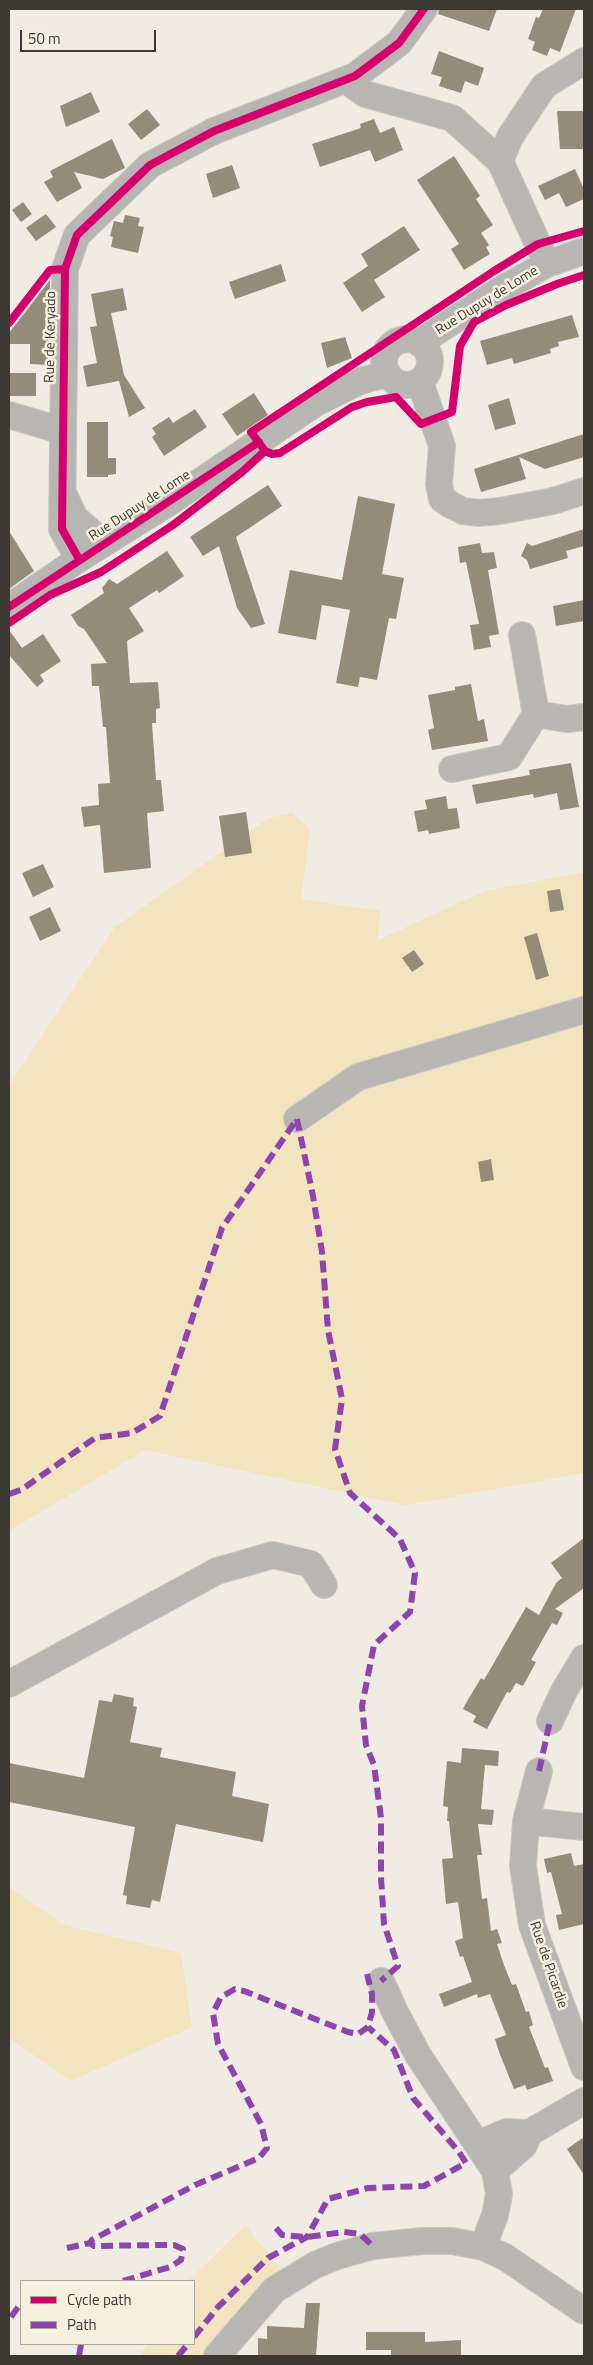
<!DOCTYPE html>
<style>
body{margin:0}
#map{position:relative;width:593px;height:2365px;overflow:hidden;background:#f0ece3;font-family:"Titillium Web",sans-serif}
canvas{display:block}
.frame{position:absolute;inset:0;border:10px solid #3c3933;pointer-events:none}
.legend{position:absolute;left:20px;top:2280px;width:175px;height:65px;box-sizing:border-box;background:#f5efde;border:1px solid #aba69a;margin:0;padding:6px 9px;list-style:none;font-size:15px;color:#3c3933}
.legend li{display:flex;align-items:center;gap:10px;height:25px}
.legend b{width:25px;border:1px solid #aba69a}
.scale{position:absolute;left:20px;top:30px;width:136px;height:22px;box-sizing:border-box;border:2px solid #3c3933;border-top:0;padding-left:6px;font-size:15px;line-height:18px;white-space:nowrap;color:#3c3933;-webkit-text-stroke:4px #f5efde;paint-order:stroke}
</style>
<div id="map">
<canvas width="593" height="2365"></canvas>
<div class="frame"></div>
<ul class="legend">
<li><b style="height:6px;background:#d6006c"></b>Cycle path</li>
<li><b style="height:6px;background:#8e44ad"></b>Path</li>
</ul>
<div class="scale">50 m</div>
</div>
<script>
const context = document.querySelector('canvas').getContext('2d');
context.lineJoin = 'round';
function paint(path, color) {
  context.fillStyle = color;
  context.fill(path, 'evenodd');
}
function toPath(rows) {
  const path = new Path2D();
  for (const r of rows) {
    if (r.length === 3) {
      path.moveTo(r[0] + r[2], r[1]);
      path.arc(r[0], r[1], r[2], 0, 2 * Math.PI);
      continue;
    }
    path.moveTo(r[0], r[1]);
    for (let i = 2; i < r.length; i += 2) path.lineTo(r[i], r[i + 1]);
  }
  return path;
}
function stroke(path, color, width, dash) {
  context.strokeStyle = color;
  context.lineWidth = width;
  context.lineCap = dash ? 'butt' : 'round';
  context.setLineDash(dash || []);
  context.stroke(path);
}
function drawText(font, color, halo, rows, align = 'center') {
  context.font = font + ' "Titillium Web",sans-serif';
  context.lineWidth = 5;
  context.setLineDash([]);
  context.textBaseline = 'middle';
  context.strokeStyle = halo;
  context.fillStyle = color;
  for (const [text, x, y, turn = 0] of rows) {
    context.save();
    context.translate(x, y);
    context.rotate((+turn || 0) * Math.PI / 180);
    context.textAlign = isNaN(turn) ? turn : align;
    if (halo) context.strokeText(text, 0, 0);
    context.fillText(text, 0, 0);
    context.restore();
  }
}
paint(toPath([
 [292,813,310,829,301,899,380,911,378,940,485,891,584,872,584,1473,405,1505,145,1450,9,1531,9,1085,115,927,269,818],
 [9,1887,64,1925,181,1953,192,2027,71,2081,9,2038],
 [246,2225,283,2273,219,2338,240,2356,140,2356,147,2344,194,2344,194,2281,188,2281]
]), '#f2e4bf');
paint(toPath([
 [439,9,497,9,489,31,438,14],
 [543,9,576,9,560,52,550,48,547,56,532,50,535,42,528,39,536,17,539,18],
 [439,51,484,68,478,86,465,81,461,93,439,86,442,77,431,74],
 [91,92,100,112,66,127,60,106],
 [147,109,160,125,141,140,128,124],
 [557,111,584,111,584,149,560,149],
 [374,119,380,133,394,127,403,150,375,162,370,150,320,167,312,144,361,128,360,124],
 [112,139,125,168,103,179,74,172,82,188,57,202,44,182,53,177,50,171],
 [454,156,480,196,476,199,493,225,481,233,489,245,486,247,490,254,464,270,451,249,459,244,417,180],
 [232,165,240,188,213,198,206,174],
 [575,169,584,189,584,199,566,207,559,193,545,200,538,186],
 [23,202,32,214,21,222,12,210],
 [46,214,56,227,36,241,26,228],
 [125,215,140,218,138,226,144,227,138,253,111,247,113,237,110,236,114,221,123,223],
 [404,226,420,250,374,280,385,297,362,312,343,283,368,266,361,254],
 [281,264,286,281,235,299,229,282],
 [50,280,49,365,30,364,30,344,9,344,9,333],
 [123,288,127,310,111,313,124,375,145,408,129,417,119,381,87,387,83,366,97,363,90,327,97,326,91,294],
 [572,315,579,337,558,342,559,346,550,349,551,353,514,364,512,358,487,365,480,341],
 [345,337,352,358,327,368,321,343],
 [9,373,36,373,36,396,9,396],
 [254,393,268,415,237,436,222,414],
 [509,398,516,424,495,430,488,405],
 [195,409,207,427,164,456,152,437,156,434,152,428,169,417,173,423],
 [87,422,108,422,108,458,116,458,116,474,108,475,108,477,87,477],
 [584,434,584,457,545,469,519,457,526,479,481,492,474,469],
 [268,485,282,506,236,537,265,624,251,628,237,608,219,546,203,556,190,537],
 [358,496,395,504,382,574,404,578,396,619,389,618,377,680,360,677,358,687,336,683,350,610,322,605,316,640,278,633,290,570,342,580],
 [584,529,584,546,566,551,568,558,530,569,527,560,521,556,527,543,532,546],
 [9,531,34,571,9,589],
 [480,543,482,553,494,552,497,568,488,570,499,634,489,636,491,647,474,650,470,625,479,624,466,562,460,563,458,547],
 [167,551,184,576,159,593,157,590,129,608,144,631,127,641,130,683,158,682,160,708,156,709,156,723,152,723,156,780,161,780,164,811,147,813,151,868,104,873,100,825,84,827,81,807,99,805,98,784,110,783,106,727,103,727,99,686,92,686,91,664,107,663,84,629,78,626,71,615,104,593,102,588,109,579,117,584],
 [584,600,584,621,556,626,553,606],
 [9,630,22,648,43,634,61,661,40,675,44,681,37,687,9,655],
 [471,684,478,721,484,719,488,741,432,750,428,730,434,728,428,695,455,690,455,687],
 [571,763,579,807,560,810,557,793,534,798,533,794,476,804,472,785,530,775,529,770],
 [446,796,448,809,457,808,460,828,429,834,428,830,418,832,414,811,427,809,425,800],
 [246,812,252,853,225,857,219,816],
 [43,864,54,887,33,897,22,873],
 [560,889,564,910,550,912,547,891],
 [50,907,61,931,40,941,29,917],
 [537,933,549,976,536,980,524,937],
 [414,950,424,964,412,972,402,958],
 [491,1159,494,1180,481,1182,478,1162],
 [584,1538,584,1588,555,1609,563,1613,557,1625,552,1623,531,1660,536,1662,523,1686,516,1683,510,1693,507,1692,487,1729,473,1722,476,1716,463,1709,466,1703,481,1678,484,1680,526,1607,539,1615,556,1583,562,1578,551,1563],
 [114,1694,134,1698,133,1706,137,1707,130,1742,162,1748,160,1757,236,1772,232,1796,269,1804,263,1842,176,1824,160,1902,152,1900,150,1908,126,1904,127,1896,123,1895,135,1827,9,1802,9,1763,84,1778,99,1700,112,1702],
 [462,1748,499,1751,498,1766,485,1765,481,1809,494,1810,492,1825,478,1824,482,1855,477,1855,482,1899,487,1898,491,1931,497,1929,502,1943,497,1944,504,1965,512,1985,516,1984,526,2012,529,2011,533,2025,529,2027,545,2068,548,2067,553,2081,527,2090,525,2085,514,2089,499,2052,495,2039,506,2035,490,1994,478,1998,477,1994,444,2007,439,1994,472,1982,463,1956,460,1957,455,1941,463,1938,458,1902,446,1904,442,1859,453,1858,449,1821,447,1821,448,1807,443,1806,447,1761,461,1763],
 [571,1853,574,1866,584,1864,584,1924,559,1930,556,1915,562,1914,551,1872,547,1873,544,1859],
 [584,2137,584,2175,567,2149],
 [306,2303,320,2303,316,2356,258,2356,258,2338,267,2339,267,2326,304,2328],
 [366,2332,425,2332,425,2342,461,2340,461,2356,391,2356,391,2350,366,2350]
]), '#928c79');
const minor = toPath([
 [346,80,365,94,452,118,500,161],
 [547,264,500,161,510,137,544,86,584,61],
 [407,362,23],
 [419,343,502,289,547,264,584,251],
 [420,382,442,446,439,484,442,499,451,505,463,511,479,513,500,511,553,501,584,491],
 [9,415,63,431],
 [64,495,75,518,104,543],
 [79,559,62,529,65,269,77,235,150,165,214,131,355,76,399,43,424,9],
 [9,607,79,559,167,504,316,403,360,381,386,374],
 [522,635,536,714],
 [452,769,509,757,536,714,567,719,584,717],
 [297,1119,358,1077,584,1010],
 [9,1684,217,1571,273,1555,311,1564,324,1585],
 [550,1721,564,1691,584,1658],
 [539,1771,526,1821,523,1866,532,1925,584,2067],
 [526,1821,584,1827],
 [381,1981,395,2012,418,2055,495,2171,499,2194,495,2215,483,2247],
 [529,2133,584,2101],
 [478,2144,507,2132,529,2133,524,2145,495,2171],
 [217,2356,274,2290,315,2265,337,2256,373,2246,422,2241,452,2241,483,2247,505,2257,584,2311]
]);
stroke(minor, '#cbc7c1', 28);
stroke(minor, '#b8b6b3', 26);
stroke(toPath([
 [297,1119,313,1196,322,1252,328,1330,342,1399,335,1449,350,1493,400,1539,415,1573,410,1612,374,1645,362,1706,366,1745,374,1765,381,1818,381,1877,384,1924,398,1966,381,1981],
 [9,1494,21,1490,95,1438,132,1433,160,1416,222,1228,297,1119],
 [539,1771,550,1721],
 [276,2228,282,2235,307,2237,344,2232,360,2234,373,2246],
 [67,2248,90,2243],
 [123,2281,170,2267,181,2260,183,2249,174,2245,160,2245,94,2246,90,2243,92,2240,195,2185,259,2158,267,2148,261,2124,218,2044,213,2013,221,1997,235,1989,244,1991,348,2032,358,2034,368,2027,372,2012,372,1994,367,1974],
 [11,2317,19,2306],
 [194,2337,218,2307,268,2258,307,2237,328,2199,368,2188,424,2186,466,2163,459,2152,413,2098,394,2050,368,2027],
 [79,2356,81,2344],
 [178,2356,188,2344]
]), '#8e44ad', 6, [12, 6]);
stroke(toPath([
 [584,231,538,244,494,271,251,432,265,451,272,454,280,453,352,407,367,402,396,397,421,424,452,412,460,346,474,322,506,305,557,284,584,275],
 [9,323,50,270,65,269],
 [79,559,62,529,65,269,77,235,150,165,214,131,355,76,399,43,424,9],
 [9,607,259,442],
 [9,623,50,595,101,572,173,525,242,472,265,451]
]), '#d6006c', 8);
drawText('14px', '#3c3933', '#f5efde', [
 ["Rue Dupuy de Lome",487,301,-32],
 ["Rue de Keryado",51,337,-89],
 ["Rue Dupuy de Lome",140,506,-33],
 ["Rue de Picardie",548,1965,71]
]);
</script>
